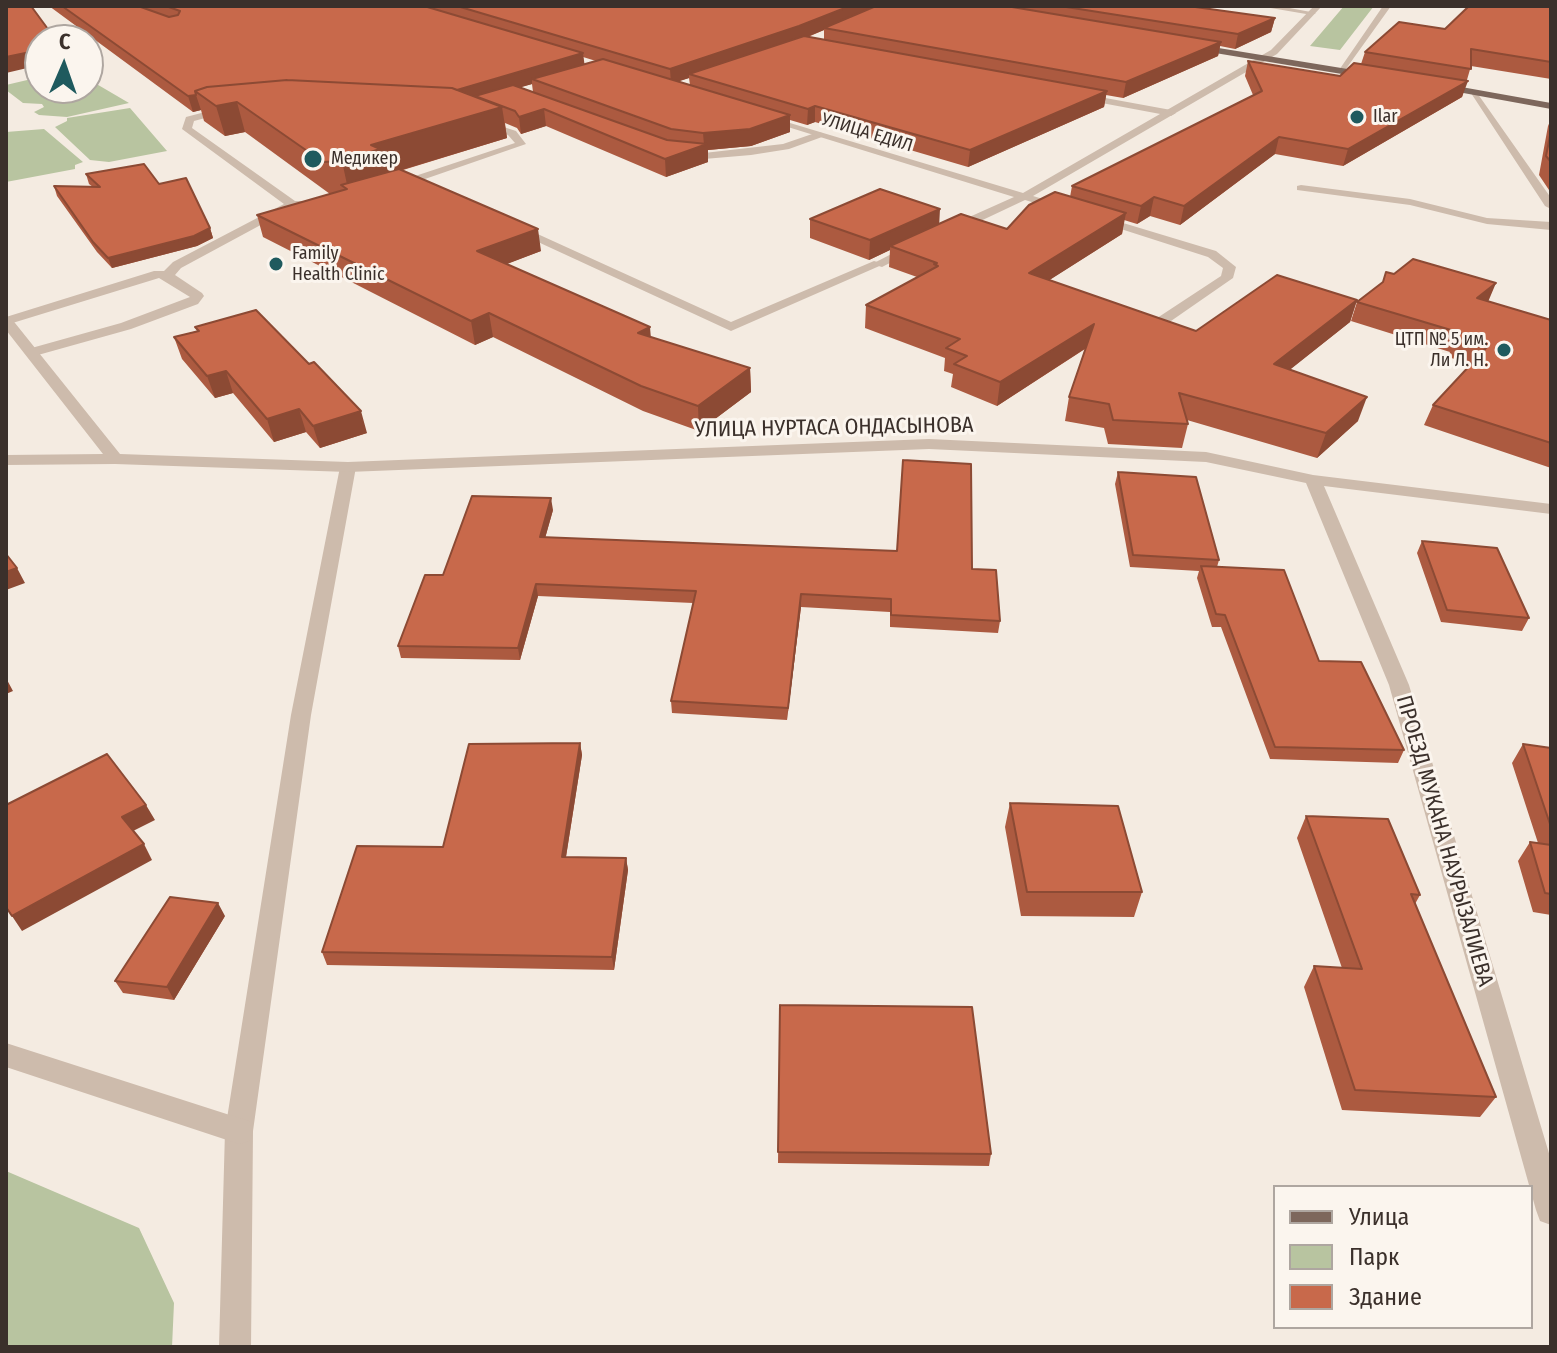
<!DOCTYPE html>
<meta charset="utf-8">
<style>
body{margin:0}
#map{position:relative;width:1557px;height:1353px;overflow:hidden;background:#f4ebe1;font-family:"Fira Sans Condensed",sans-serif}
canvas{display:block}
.frame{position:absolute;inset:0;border:8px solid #3b302b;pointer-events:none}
.legend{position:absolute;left:1273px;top:1185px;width:260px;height:144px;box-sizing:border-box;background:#fbf5ee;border:2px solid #aea6a0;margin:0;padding:10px 14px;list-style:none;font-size:24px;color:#3b302b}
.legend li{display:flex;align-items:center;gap:16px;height:40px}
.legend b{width:40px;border:2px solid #aea6a0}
.north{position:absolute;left:24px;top:24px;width:80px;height:80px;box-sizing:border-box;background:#fbf5ee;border:2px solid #aea6a0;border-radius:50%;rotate:2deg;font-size:22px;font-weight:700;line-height:32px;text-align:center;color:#3b302b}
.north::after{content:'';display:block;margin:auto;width:28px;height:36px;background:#1f5a5e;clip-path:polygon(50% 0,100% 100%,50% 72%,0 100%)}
</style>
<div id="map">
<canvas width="1557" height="1353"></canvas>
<div class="frame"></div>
<ul class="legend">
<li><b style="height:10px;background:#7d675c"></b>Улица</li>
<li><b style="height:22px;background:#b8c4a0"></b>Парк</li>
<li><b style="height:22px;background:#c8694b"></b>Здание</li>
</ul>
<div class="north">С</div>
</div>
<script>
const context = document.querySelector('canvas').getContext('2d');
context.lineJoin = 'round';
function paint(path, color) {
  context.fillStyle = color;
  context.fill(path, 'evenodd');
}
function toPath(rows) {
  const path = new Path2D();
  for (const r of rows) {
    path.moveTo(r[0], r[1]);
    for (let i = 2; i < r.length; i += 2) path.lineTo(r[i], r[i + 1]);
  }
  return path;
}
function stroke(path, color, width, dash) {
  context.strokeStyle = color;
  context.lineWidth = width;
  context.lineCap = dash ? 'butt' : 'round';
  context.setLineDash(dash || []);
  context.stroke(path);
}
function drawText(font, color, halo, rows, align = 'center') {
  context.font = font + ' "Fira Sans Condensed",sans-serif';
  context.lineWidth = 6;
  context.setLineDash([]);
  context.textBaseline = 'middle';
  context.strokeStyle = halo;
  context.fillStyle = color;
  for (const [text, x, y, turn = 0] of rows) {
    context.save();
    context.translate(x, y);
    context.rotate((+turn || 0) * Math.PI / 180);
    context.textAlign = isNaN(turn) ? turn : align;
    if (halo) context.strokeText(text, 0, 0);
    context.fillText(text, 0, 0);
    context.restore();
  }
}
paint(toPath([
 [1344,6,1374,6,1340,50,1310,46],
 [40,77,40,88,88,88,88,79,129,103,67,117,39,115,34,112,44,107,42,104,23,103,6,90,6,85],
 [130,108,167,151,109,162,90,160,55,127,67,121,67,118],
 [44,129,83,162,75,165,75,169,6,182,6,132],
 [6,1171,139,1228,174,1303,172,1347,6,1347]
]), '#b8c4a0');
paint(toPath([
 [1259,6,1279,6,1316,13,1312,15,1259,6],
 [1383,6,1391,6,1343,73,1337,73,1383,6],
 [1078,93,1171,110,1176,113,1171,116,1075,98,1078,93],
 [228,106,231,111,194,121,192,128,295,201,321,201,325,202,325,206,294,207,181,268,175,275,202,293,204,296,198,304,131,329,38,355,28,355,28,349,121,323,190,297,159,278,6,325,6,317,154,271,164,271,173,262,284,204,182,129,186,117,228,106],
 [479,119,516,131,526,144,399,188,391,188,391,184,515,143,508,135,479,123,479,119],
 [818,132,822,133,822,137,789,149,751,155,704,159,676,153,681,150,704,153,783,144,818,132],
 [1301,185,1410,199,1487,218,1551,222,1551,230,1487,224,1410,205,1297,190,1297,186,1301,185],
 [512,226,520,226,731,322,874,261,884,264,731,331,512,230,512,226],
 [348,462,356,467,311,715,253,1131,251,1347,219,1347,225,1131,291,715,340,467,348,462]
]), '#cdbbac');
paint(toPath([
 [1314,6,1322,6,1277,54,1033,196,1066,206,1068,208,1062,211,1025,200,955,233,947,233,947,227,1014,197,762,119,770,117,1023,193,1271,50,1314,6],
 [1469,90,1475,90,1551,198,1551,209,1545,206,1469,90],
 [1100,216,1216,251,1236,267,1233,278,1158,330,1148,330,1148,324,1221,276,1223,268,1208,257,1096,221,1094,219,1100,216],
 [911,244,921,247,882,267,872,264,911,244],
 [6,317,11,318,120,454,348,462,929,439,1206,452,1313,475,1551,504,1551,514,1324,486,1409,685,1551,1160,1551,1225,1540,1221,1536,1210,1389,685,1306,483,1206,462,929,449,348,472,115,464,6,465,6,455,103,454,6,330,6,317],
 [6,1043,239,1118,249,1121,253,1131,249,1141,239,1144,6,1067,6,1043]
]), '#cdbbac');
paint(toPath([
 [1194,44,1372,73,1376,76,1372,79,1191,49,1194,44],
 [1439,83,1551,103,1551,109,1436,88,1439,83]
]), '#7d675c');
paint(toPath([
 [49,6,1188,6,1275,18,1271,32,1235,49,1220,46,1218,56,1123,98,1106,95,1104,107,968,167,815,122,807,125,790,120,790,132,751,146,708,150,708,162,666,177,546,126,521,134,517,128,505,123,507,138,403,170,541,251,506,264,651,337,750,368,751,392,699,431,643,411,493,337,475,345,263,237,257,215,330,194,245,132,225,136,204,121,201,110,193,112],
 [824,30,824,40,808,37],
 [583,57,596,61,584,64],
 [689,78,690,85,678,81,682,80],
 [532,84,533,92,520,87],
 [1551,6,1551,79,1471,66,1462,97,1343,166,1275,154,1180,225,1150,216,1137,224,1124,220,1122,234,1049,280,1196,331,1357,300,1350,322,1289,370,1358,421,1317,458,1187,420,1188,424,1182,448,1108,444,1104,428,1065,421,1069,397,1085,349,997,406,951,387,953,374,944,371,945,358,865,328,866,305,917,277,889,267,890,250,869,260,810,238,810,219,939,224,1007,229,1070,197,1072,186,1253,95,1245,76,1248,61,1340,76,1361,64,1365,52,1445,29],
 [1551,119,1551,193,1539,175,1548,126],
 [86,174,159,184,210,228,213,238,197,246,112,268,97,252,57,196,54,186,93,187,89,184],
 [1357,302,1488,302,1551,320,1551,468,1424,425,1433,405,1471,364,1448,357,1450,352,1351,321],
 [195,327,367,433,320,448,306,432,274,442,233,393,215,398,182,359,174,337,197,331],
 [1118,472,1219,560,1217,567,1319,661,1404,750,1398,763,1270,759,1221,627,1212,627,1197,578,1199,571,1130,567,1115,484],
 [553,510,545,538,972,569,1000,621,998,633,890,627,890,612,801,607,787,720,672,713,671,701,693,603,538,596,520,660,401,658,398,646,443,575],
 [1422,541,1529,618,1522,631,1441,622,1417,553],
 [580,743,582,755,566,857,626,858,628,870,614,970,327,965,322,952,443,847],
 [1523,744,1551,748,1551,915,1533,912,1518,861,1530,842,1538,843,1512,763],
 [1010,803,1142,892,1134,917,1021,916,1005,827],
 [1306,816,1420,895,1415,904,1496,1097,1480,1117,1342,1110,1304,987,1314,966,1342,968,1297,838],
 [225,916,174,1000,123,993,115,981],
 [780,1005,991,1154,989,1166,778,1163]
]), '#ac5a40');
paint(toPath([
 [850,6,883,6,824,28,824,30,799,40,689,74,689,78,671,84,670,69],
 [1275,18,1271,32,1235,49,1238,34],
 [1221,42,1218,56,1123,98,1126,82],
 [40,50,40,65,6,73,6,57],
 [583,53,585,68,532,79,532,84,475,101,455,90],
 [1468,81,1462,97,1343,166,1348,149],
 [1107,91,1104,107,968,167,970,150],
 [200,94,237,102,245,132,225,136,216,106],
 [196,95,201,110,193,112,188,96],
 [815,106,815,122,807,125,808,109],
 [502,107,507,138,385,175,349,194,342,161,371,145],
 [544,109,546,126,521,134,519,117],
 [790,115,790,132,751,146,708,150,708,162,666,177,665,159,704,145,703,133],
 [1279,137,1275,154,1180,225,1184,206],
 [1154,197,1150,216,1137,224,1141,206],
 [940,209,939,228,890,246,890,250,869,260,870,240],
 [1126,213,1122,234,1026,295,1029,273],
 [210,228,213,238,197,246,112,268,108,258],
 [538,229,541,251,481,274,477,251],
 [1496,283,1488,302,1477,298],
 [1357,300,1350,322,1267,388,1274,364],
 [489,313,493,337,475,345,471,321],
 [1094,324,1089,346,997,406,1000,382],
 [650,327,652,351,638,333],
 [750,368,751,392,699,431,698,406],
 [226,371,233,393,215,398,207,376],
 [1367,397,1358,421,1317,458,1326,433],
 [299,409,306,432,274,442,267,419],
 [361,411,367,433,320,448,313,426],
 [551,498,553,510,542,549,540,537],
 [17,568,25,583,6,590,6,572],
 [536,584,538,596,520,660,518,648],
 [801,594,801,607,787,720,788,708],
 [6,678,13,691,6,694],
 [580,743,582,755,564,869,562,857],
 [146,805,155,820,131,832,122,817],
 [144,844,152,860,22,931,12,916],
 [626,858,628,870,614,970,612,957],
 [218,903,225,916,174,1000,167,987]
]), '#8c4a34');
const building = toPath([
 [6,6,31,6,56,40,45,40,40,38,40,50,6,57,6,6],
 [62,6,138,6,169,17,178,15,180,11,166,6,424,6,583,53,457,90,452,88,287,80,207,87,195,91,196,95,188,96,62,6],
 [457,6,850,6,799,26,670,69,457,6],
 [876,6,1006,6,1221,42,1126,82,824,28,876,6],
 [1060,6,1188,6,1275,18,1238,34,1060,6],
 [1469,6,1551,6,1551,62,1471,49,1471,69,1365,52,1399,22,1445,29,1469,6],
 [804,36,1107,91,970,150,815,106,808,109,689,74,804,36],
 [603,59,790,115,750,129,703,133,671,129,532,79,603,59],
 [1248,61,1340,76,1354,63,1468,81,1348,149,1279,137,1184,206,1154,197,1141,206,1072,186,1262,91,1248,61],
 [287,80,452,88,502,107,371,145,380,149,342,161,323,162,237,102,216,106,195,91,207,87,287,80],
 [513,85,667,140,707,144,665,159,544,109,519,117,515,111,475,96,513,85],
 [1551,131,1551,162,1546,156,1551,131],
 [144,164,159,184,186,178,210,228,194,236,108,258,93,242,54,186,100,187,86,174,144,164],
 [399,169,538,229,477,251,650,327,638,333,750,368,698,406,641,386,489,313,471,321,257,215,347,189,341,185,399,169],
 [880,189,940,209,870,240,810,219,880,189],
 [1055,192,1126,213,1029,273,1196,331,1277,275,1357,300,1274,364,1367,397,1326,433,1179,393,1188,424,1113,420,1109,404,1069,397,1094,324,1000,382,954,364,967,356,946,348,960,339,866,305,938,266,934,264,937,263,890,246,961,214,1007,229,1029,205,1055,192],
 [1413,259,1496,283,1477,298,1551,320,1551,443,1433,405,1487,347,1456,337,1461,333,1357,302,1383,282,1386,272,1394,274,1413,259],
 [256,310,309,364,314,362,361,411,313,426,299,409,267,419,226,371,207,376,174,337,199,331,195,327,256,310],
 [903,460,971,464,972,569,996,570,1000,621,891,615,891,599,801,594,788,708,671,701,696,591,536,584,518,648,398,646,425,575,443,575,472,496,551,498,540,537,897,551,903,460],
 [1118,472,1196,477,1219,560,1133,555,1118,472],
 [1422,541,1497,548,1529,618,1447,610,1422,541],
 [6,554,17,568,6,572,6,554],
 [1201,566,1284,570,1319,661,1361,662,1404,750,1275,747,1225,615,1216,614,1201,566],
 [580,743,562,857,626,858,612,957,322,952,357,846,443,847,469,744,580,743],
 [1523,744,1551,748,1551,827,1523,744],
 [107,754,146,805,122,817,144,844,12,916,6,907,6,805,107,754],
 [1010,803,1118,806,1142,892,1027,892,1010,803],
 [1306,816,1388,819,1420,895,1411,894,1496,1097,1355,1090,1314,966,1362,969,1306,816],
 [1530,842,1551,845,1551,894,1545,893,1530,842],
 [170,897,218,903,167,987,115,981,170,897],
 [780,1005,972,1007,991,1154,778,1152,780,1005]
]);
paint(building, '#c8694b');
stroke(building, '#8c4a34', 2);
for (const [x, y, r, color] of [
 [1357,117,8,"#1f5a5e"],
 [313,159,10,"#1f5a5e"],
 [276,264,8,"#1f5a5e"],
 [1504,350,8,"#1f5a5e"]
]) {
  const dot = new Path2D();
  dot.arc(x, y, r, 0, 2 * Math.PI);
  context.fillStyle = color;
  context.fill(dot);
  stroke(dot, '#fbf5ee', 3);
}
drawText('18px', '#3b302b', '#fbf5ee', [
 ["Ilar",1373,117],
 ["Медикер",331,159],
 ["Family",292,254],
 ["Health Clinic",292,275],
 ["ЦТП № 5 им.",1488,340,"right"],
 ["Ли Л. Н.",1488,361,"right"]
], 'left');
drawText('18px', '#3b302b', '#fbf5ee', [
 ["УЛИЦА ЕДИЛ",867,133,17]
]);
drawText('22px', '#3b302b', '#fbf5ee', [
 ["УЛИЦА НУРТАСА ОНДАСЫНОВА",834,428,-1],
 ["ПРОЕЗД МУКАНА НАУРЫЗАЛИЕВА",1444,841,74]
]);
</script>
